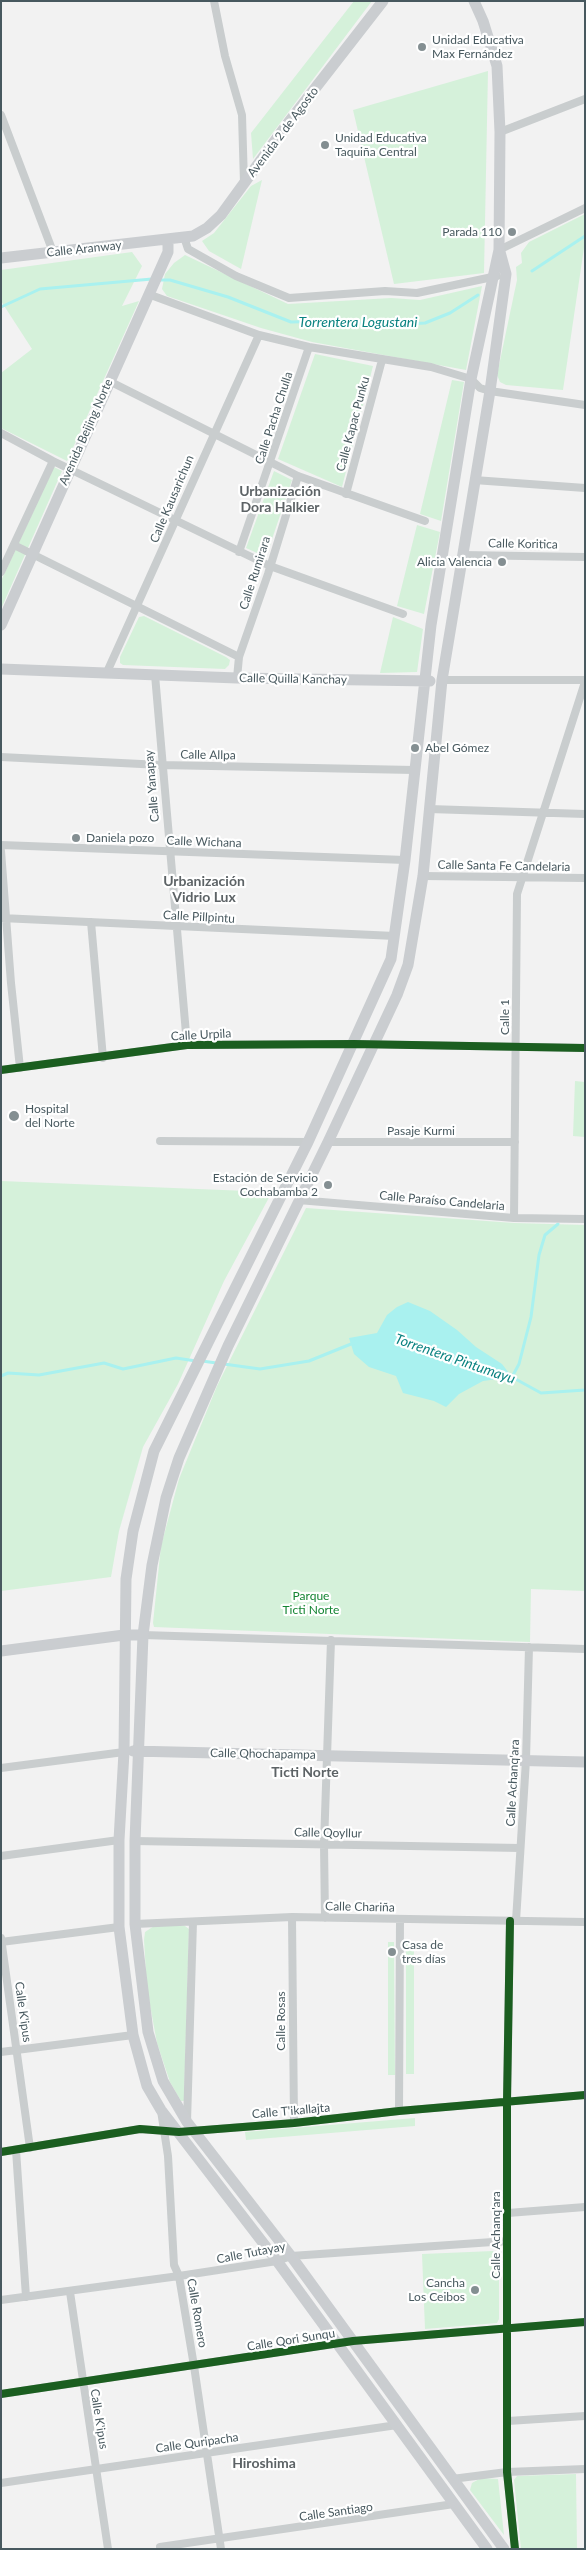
<!DOCTYPE html>
<meta charset="utf-8">
<style>
body{margin:0}
#map{position:relative;width:586px;height:2550px;overflow:hidden;background:#f2f2f2;font-family:Lato,sans-serif}
canvas{display:block}
.frame{position:absolute;inset:0;border:2px solid #48595f;pointer-events:none}
</style>
<div id="map">
<canvas width="586" height="2550"></canvas>
<div class="frame"></div>
</div>
<script>
const context = document.querySelector('canvas').getContext('2d');
context.lineJoin = 'round';
function paint(path, color) {
  context.fillStyle = color;
  context.fill(path, 'evenodd');
}
function toPath(rows) {
  const path = new Path2D();
  for (const r of rows) {
    path.moveTo(r[0], r[1]);
    for (let i = 2; i < r.length; i += 2) path.lineTo(r[i], r[i + 1]);
  }
  return path;
}
function stroke(path, color, width, dash) {
  context.strokeStyle = color;
  context.lineWidth = width;
  context.lineCap = dash ? 'butt' : 'round';
  context.setLineDash(dash || []);
  context.stroke(path);
}
function drawText(font, color, halo, rows, align = 'center') {
  context.font = font + ' Lato,sans-serif';
  context.lineWidth = 4.5;
  context.setLineDash([]);
  context.textBaseline = 'middle';
  context.strokeStyle = halo;
  context.fillStyle = color;
  for (const [text, x, y, turn = 0] of rows) {
    context.save();
    context.translate(x, y);
    context.rotate((+turn || 0) * Math.PI / 180);
    context.textAlign = isNaN(turn) ? turn : align;
    if (halo) context.strokeText(text, 0, 0);
    context.fillText(text, 0, 0);
    context.restore();
  }
}
paint(toPath([
 [354,1,372,1,253,159,251,133],
 [488,71,484,273,394,284,353,110],
 [262,180,241,269,209,251,202,241,214,233,251,186],
 [585,214,585,241,563,390,506,385,500,382,497,375,517,280,516,267,522,263,521,253,529,242],
 [132,252,142,266,122,306,139,301,67,461,1,428,1,373,32,349,1,301,1,270],
 [185,255,288,304,391,298,420,300,482,286,466,370,312,342,261,328,167,296,162,289,165,274,174,263],
 [315,354,373,366,342,487,278,459],
 [452,380,464,382,441,521,420,514],
 [54,467,62,471,1,609,1,581],
 [274,471,292,480,266,557,246,548],
 [417,525,440,532,424,614,397,606],
 [144,616,226,657,230,660,229,665,225,669,123,665,120,663,120,657,139,617],
 [393,617,423,629,417,672,380,673],
 [575,1081,585,1082,585,1137,573,1136],
 [1,1181,272,1192,224,1281,178,1384,143,1447,119,1531,111,1577,1,1591],
 [306,1208,514,1223,585,1225,585,1591,531,1589,530,1642,154,1627,153,1623,161,1546,179,1479,217,1386],
 [154,1926,185,1926,189,1929,184,2101,181,2101,170,2082,157,2043,147,1989,144,1940,145,1932],
 [388,1942,394,1942,395,2075,388,2075],
 [406,1942,414,1942,414,2074,406,2074],
 [415,2118,415,2126,246,2140,245,2132],
 [493,2251,499,2258,499,2319,497,2323,425,2329,422,2254],
 [576,2474,577,2549,521,2549,514,2480,517,2476],
 [481,2478,498,2479,504,2535,470,2490,472,2483]
]), '#d5f1da');
paint(toPath([
 [408,1302,430,1311,457,1330,476,1347,502,1364,512,1377,483,1381,459,1394,446,1407,434,1401,403,1393,396,1376,369,1367,354,1354,349,1338,377,1333,387,1315,397,1307]
]), '#a9f1ef');
stroke(toPath([
 [532,271,585,236],
 [159,280,170,280,228,297,291,322,329,321,391,325,425,323,450,313,478,295],
 [1,307,40,289,152,279],
 [202,1361,260,1369,309,1361,356,1342],
 [1,1376,8,1373,39,1375,104,1363,123,1369,176,1358,196,1361],
 [510,1376,541,1393,585,1390],
 [512,1377,519,1364,531,1317,539,1255,545,1235,558,1224]
]), '#a9f1ef', 3);
stroke(toPath([
 [214,1,225,56,242,115,244,183],
 [1,115,53,252],
 [500,132,585,99],
 [184,237,188,249,236,276,289,298,385,291,417,293,497,276],
 [499,250,585,208],
 [148,294,259,335,309,347,431,367,471,379,480,388,490,391,585,405],
 [109,381,298,476,425,521],
 [1,433,53,461,270,566,403,614],
 [474,480,585,488],
 [346,494,382,360],
 [14,545,239,657],
 [239,552,309,347],
 [462,555,585,557],
 [1,572,53,461],
 [107,672,259,335],
 [155,675,187,1045],
 [237,678,239,657,268,574,298,476],
 [442,680,585,680],
 [1,757,161,765,414,770],
 [429,809,585,814],
 [1,845,405,860],
 [1,851,11,983,20,1068],
 [423,876,585,878],
 [1,918,395,936],
 [91,922,103,1058],
 [1,1070,187,1045,354,1044,585,1048],
 [160,1141,308,1142],
 [328,1142,515,1142],
 [298,1200,514,1218,585,1219],
 [514,1218,517,894,585,682],
 [143,1635,585,1649],
 [1,1768,124,1752],
 [135,1841,520,1848],
 [1,1856,119,1840],
 [292,1917,294,2123],
 [325,1918,324,1844,331,1640],
 [510,1921,507,2101,507,2472,515,2549],
 [516,1921,526,1760,529,1647],
 [135,1924,292,1917,585,1922],
 [1,1938,30,2148],
 [1,1942,119,1927],
 [1,2052,133,2035],
 [161,2111,168,2156,174,2265,179,2276,194,2366,221,2549],
 [399,2111,400,1919],
 [187,2122,193,1922],
 [16,2150,26,2297],
 [1,2152,140,2129,179,2132,294,2123,399,2111,585,2095],
 [508,2213,585,2207],
 [70,2292,108,2549],
 [1,2300,179,2276,277,2261,291,2256,507,2241],
 [1,2394,353,2341,585,2322],
 [508,2421,585,2416],
 [452,2479,507,2472,585,2469],
 [1,2483,397,2425],
 [160,2547,454,2504]
]), '#c9cdce', 8);
stroke(toPath([
 [474,1,483,21,497,66,500,132,499,250,471,379,431,625,405,860,391,959,308,1142,154,1451,133,1531,126,1579,124,1752,119,1840,119,1927,133,2035,147,2086,161,2110,277,2261,487,2549],
 [500,252,506,274,490,391,442,680,423,876,408,965,397,995,328,1142,228,1346,179,1458,166,1498,152,1565,143,1635,135,1841,135,1924,148,2032,163,2081,187,2122,291,2256,504,2549],
 [1,258,193,236,207,228,221,215,285,127,383,1],
 [1,625,168,252,168,239],
 [1,669,237,678,430,681],
 [1,1651,124,1635,143,1635],
 [133,1751,585,1762]
]), '#cacdd0', 11);
stroke(toPath([
 [1,1070,187,1045,354,1044,585,1048],
 [510,1921,507,2101,507,2472,515,2549],
 [1,2152,140,2129,179,2132,294,2123,399,2111,585,2095],
 [1,2394,353,2341,585,2322]
]), '#1b5e20', 8);
for (const [x, y, r, color] of [
 [422,47,5,"#848f92"],
 [325,145,5,"#848f92"],
 [512,232,5,"#848f92"],
 [502,562,5,"#848f92"],
 [415,748,5,"#848f92"],
 [76,838,5,"#848f92"],
 [14,1116,6,"#848f92"],
 [328,1185,5,"#848f92"],
 [392,1952,5,"#848f92"],
 [475,2290,5,"#848f92"]
]) {
  const dot = new Path2D();
  dot.arc(x, y, r, 0, 2 * Math.PI);
  context.fillStyle = color;
  context.fill(dot);
  stroke(dot, '#fff', 2);
}
drawText('12px', '#48595f', '#fff', [
 ["Unidad Educativa",432,40],
 ["Max Fernández",432,54],
 ["Unidad Educativa",335,138],
 ["Taquiña Central",335,152],
 ["Parada 110",502,232,"right"],
 ["Alicia Valencia",492,562,"right"],
 ["Abel Gómez",425,748],
 ["Daniela pozo",86,838],
 ["Hospital",25,1109],
 ["del Norte",25,1123],
 ["Estación de Servicio",318,1178,"right"],
 ["Cochabamba 2",318,1192,"right"],
 ["Casa de",402,1945],
 ["tres días",402,1959],
 ["Cancha",465,2283,"right"],
 ["Los Ceibos",465,2297,"right"]
], 'left');
drawText('12px', '#48595f', '#fff', [
 ["Avenida 2 de Agosto",283,132,-53],
 ["Calle Aranway",84,249,-6],
 ["Calle Pacha Chulla",274,418,-72],
 ["Calle Kapac Punku",353,424,-75],
 ["Avenida Beijing Norte",86,432,-66],
 ["Calle Kausarichun",172,499,-67],
 ["Calle Koritica",523,544,1],
 ["Calle Rumirara",255,573,-72],
 ["Calle Quilla Kanchay",293,679,1],
 ["Calle Allpa",208,755,1],
 ["Calle Yanapay",152,786,-95],
 ["Calle Wichana",204,842,2],
 ["Calle Santa Fe Candelaria",504,866,1],
 ["Calle Pillpintu",199,917,3],
 ["Calle 1",505,1017,-90],
 ["Calle Urpila",201,1035,-3],
 ["Pasaje Kurmi",421,1131],
 ["Calle Paraíso Candelaria",442,1201,5],
 ["Calle Qhochapampa",263,1754,1],
 ["Calle Achanq'ara",513,1783,-87],
 ["Calle Qoyllur",328,1833,1],
 ["Calle Chariña",360,1907,1],
 ["Calle K'ipus",23,2012,82],
 ["Calle Rosas",281,2021,-90],
 ["Calle T'ikallajta",291,2111,-5],
 ["Calle Achanq'ara",496,2235,-90],
 ["Calle Tutayay",251,2253,-11],
 ["Calle Romero",197,2313,80],
 ["Calle Qori Sunqu",291,2340,-9],
 ["Calle K'ipus",99,2419,81],
 ["Calle Quripacha",197,2443,-8],
 ["Calle Santiago",336,2512,-8]
]);
drawText('12px', '#148533', '#fff', [
 ["Parque",311,1596],
 ["Ticti Norte",311,1610]
]);
drawText('italic 14px', '#0a8281', '#fff', [
 ["Torrentera Logustani",358,322],
 ["Torrentera Pintumayu",455,1359,19]
]);
drawText('bold 14px', '#5d6366', '#fff', [
 ["Urbanización",280,491],
 ["Dora Halkier",280,507],
 ["Urbanización",204,881],
 ["Vidrio Lux",204,897],
 ["Ticti Norte",305,1772],
 ["Hiroshima",264,2463]
]);
</script>
